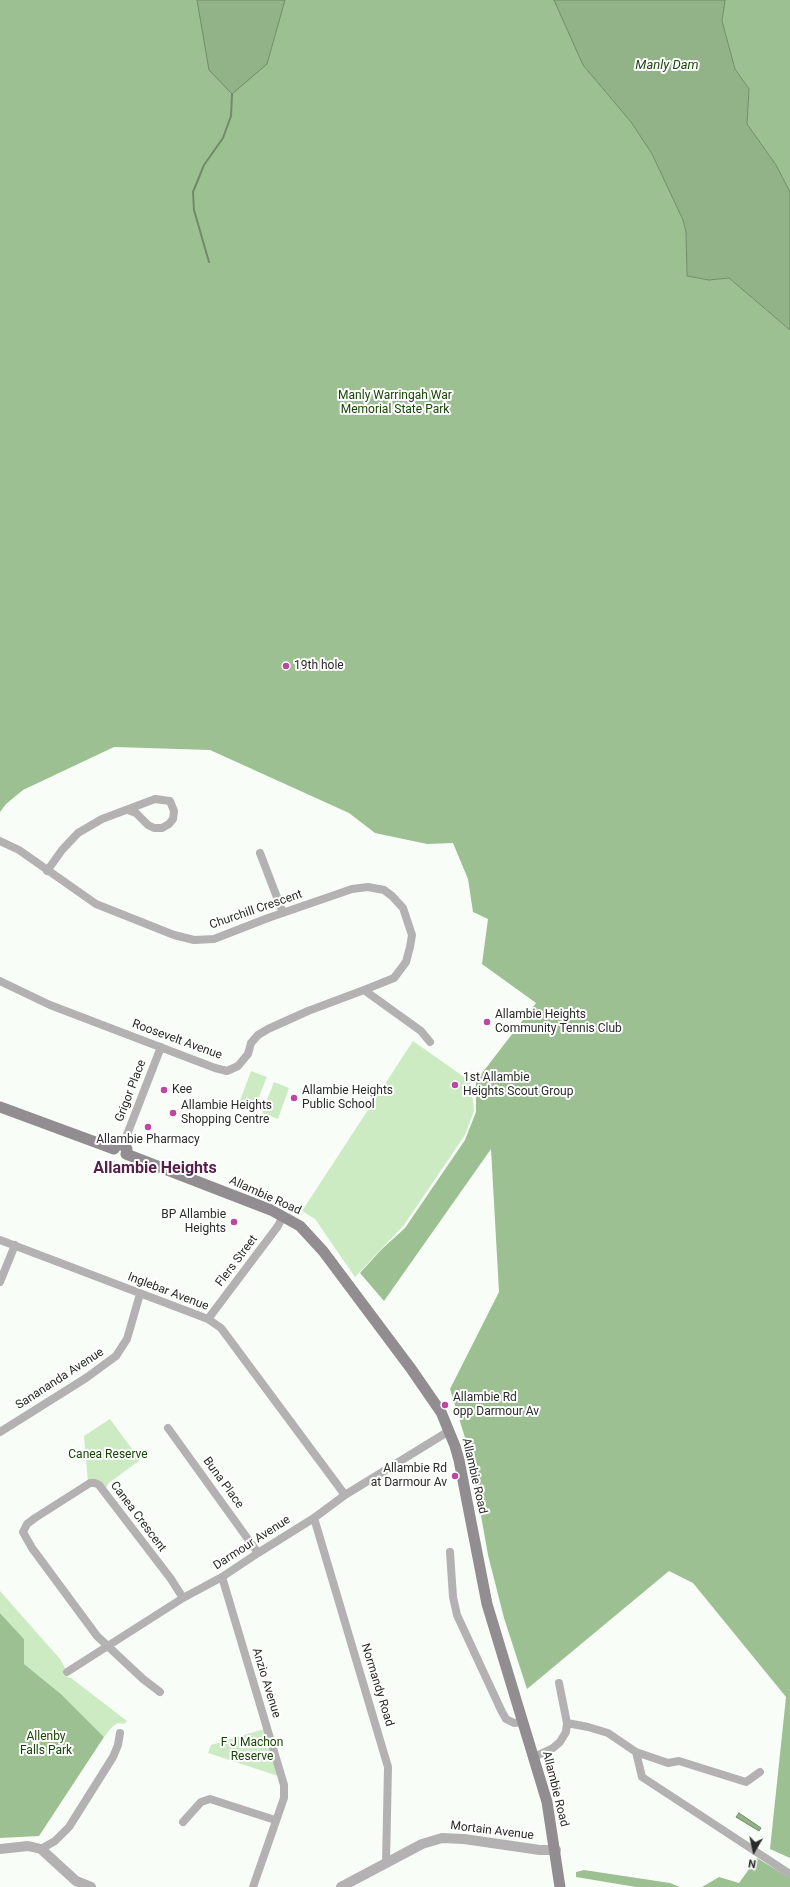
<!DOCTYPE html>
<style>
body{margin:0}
#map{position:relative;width:790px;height:1887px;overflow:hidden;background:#f8fef7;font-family:Roboto,sans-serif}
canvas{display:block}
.north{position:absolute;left:734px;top:1831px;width:40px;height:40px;-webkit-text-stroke:3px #fff;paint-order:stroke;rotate:189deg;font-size:11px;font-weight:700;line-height:16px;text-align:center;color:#292b28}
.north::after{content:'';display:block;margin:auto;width:14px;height:18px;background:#292b28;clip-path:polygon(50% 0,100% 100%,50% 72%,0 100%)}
</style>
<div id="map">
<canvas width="790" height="1887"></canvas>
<div class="north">N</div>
</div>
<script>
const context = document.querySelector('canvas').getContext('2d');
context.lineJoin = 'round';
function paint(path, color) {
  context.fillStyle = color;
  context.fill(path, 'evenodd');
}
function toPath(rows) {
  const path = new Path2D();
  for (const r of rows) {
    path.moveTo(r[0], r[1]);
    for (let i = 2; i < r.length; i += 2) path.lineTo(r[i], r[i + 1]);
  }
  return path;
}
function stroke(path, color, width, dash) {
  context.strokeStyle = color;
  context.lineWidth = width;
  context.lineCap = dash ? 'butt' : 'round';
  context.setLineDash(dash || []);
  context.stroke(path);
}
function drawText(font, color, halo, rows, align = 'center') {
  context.font = font + ' Roboto,sans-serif';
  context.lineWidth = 4;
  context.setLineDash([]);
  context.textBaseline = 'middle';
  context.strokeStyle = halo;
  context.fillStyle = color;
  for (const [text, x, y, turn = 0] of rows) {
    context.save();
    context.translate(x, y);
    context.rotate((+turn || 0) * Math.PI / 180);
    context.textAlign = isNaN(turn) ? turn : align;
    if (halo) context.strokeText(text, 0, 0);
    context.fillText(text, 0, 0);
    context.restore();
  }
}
paint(toPath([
 [413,1041,467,1079,471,1084,474,1111,465,1135,404,1225,355,1277,315,1219,302,1211],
 [251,1071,267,1077,254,1109,239,1103],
 [274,1082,289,1088,278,1119,262,1113],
 [110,1419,140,1460,109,1483,106,1488,101,1483,88,1482,84,1436],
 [0,1591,60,1659,65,1668,63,1674,65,1676,71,1678,127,1721,124,1724,118,1723,113,1726,104,1737,61,1694,24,1664,24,1639,0,1613],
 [264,1729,278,1776,208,1753,211,1745]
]), '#ccebc3');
paint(toPath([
 [0,0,197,0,198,3,267,64,285,0,554,0,583,65,631,122,652,154,683,220,686,232,687,276,709,280,729,278,790,330,790,1858,770,1849,786,1697,693,1583,669,1571,527,1689,504,1618,488,1555,470,1454,450,1389,499,1292,491,1149,384,1301,360,1273,382,1249,405,1228,465,1140,476,1112,476,1081,536,1003,482,964,488,919,473,912,468,879,453,843,427,844,375,833,349,813,210,750,114,747,23,790,6,804,0,812],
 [725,0,790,0,790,192,776,165,747,124,749,89,735,69,722,21],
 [0,1613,24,1639,24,1664,61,1694,104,1737,39,1836,0,1838],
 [757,1858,790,1878,790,1887,702,1887,719,1877,739,1883],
 [584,1870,670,1883,680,1887,636,1887,576,1877,576,1872]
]), '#9dc093');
const water = toPath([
 [197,0,285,0,267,64,232,94,209,70,197,0],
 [554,0,725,0,722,21,735,69,749,89,747,124,776,165,790,192,790,330,729,278,709,280,687,276,686,232,683,220,652,154,631,122,583,65,554,0],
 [739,1813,761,1828,759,1831,736,1817,739,1813]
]);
paint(water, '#91b387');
stroke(water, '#728a6a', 1);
stroke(toPath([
 [209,262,194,210,193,192,204,165,223,138,231,116,232,94]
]), '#728a6a', 2);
stroke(toPath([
 [0,841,19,850,96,904,174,935,194,940,214,939,268,918,352,889,368,887,384,890,392,896,403,908,412,935,410,947,406,962,394,978,364,990],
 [260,853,283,913],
 [47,871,62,850,78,833,102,819,155,799,170,801,174,811,173,819,169,824,162,828,154,828,148,825,136,813,128,810],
 [0,981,50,1005,215,1068,227,1071,238,1066,248,1054,251,1043,258,1035,268,1029,308,1011,364,990,421,1031,430,1042],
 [123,1145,161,1047],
 [0,1240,208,1319,221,1328,345,1495],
 [0,1282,15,1245],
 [208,1319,278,1226,283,1216],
 [168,1428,258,1553],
 [0,1432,86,1378,116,1356,127,1339,140,1294],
 [314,1518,388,1767,386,1863],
 [450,1552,453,1597,457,1615,502,1712,506,1719,514,1723,523,1722],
 [222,1577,284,1785,284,1798,253,1887],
 [67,1672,183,1598,222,1577,258,1553,314,1518,345,1495,449,1431],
 [160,1692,143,1679,97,1636,32,1548,23,1532,27,1524,35,1518,90,1483,95,1483,99,1485,171,1579,183,1598],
 [567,1723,588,1727,608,1733,636,1752,668,1763,679,1761,746,1782,760,1772],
 [636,1752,642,1777,790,1874],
 [534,1757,553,1748,560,1742,566,1732,567,1723,559,1683],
 [183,1822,201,1802,210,1799,275,1820],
 [41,1849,55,1841,69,1827,113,1757,118,1745,120,1733]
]), '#b4b1b3', 8);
stroke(toPath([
 [0,1849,28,1846,41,1849,76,1881,91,1887],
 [341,1887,422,1844,442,1838,464,1839,540,1850,556,1850]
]), '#b4b1b3', 10);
stroke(toPath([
 [0,1107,114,1149],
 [114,1149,117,1145,123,1145,127,1149,126,1154],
 [126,1154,271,1210,300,1226,323,1251,412,1370,441,1412,455,1446,459,1460,487,1604,547,1802,560,1887]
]), '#928d90', 11);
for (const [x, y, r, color] of [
 [286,666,4,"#bc48a1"],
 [487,1022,4,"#bc48a1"],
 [455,1085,4,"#bc48a1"],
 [164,1090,4,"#bc48a1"],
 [294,1098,4,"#bc48a1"],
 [173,1113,4,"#bc48a1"],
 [148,1127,4,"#bc48a1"],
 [234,1222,4,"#bc48a1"],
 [445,1405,4,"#bc48a1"],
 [455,1476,4,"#bc48a1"]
]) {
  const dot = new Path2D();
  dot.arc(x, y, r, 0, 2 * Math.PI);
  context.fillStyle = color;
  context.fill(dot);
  stroke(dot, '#fff', 1.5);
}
drawText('12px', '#164404', '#fff', [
 ["Manly Warringah War",395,396],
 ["Memorial State Park",395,410],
 ["Canea Reserve",108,1455],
 ["Allenby",46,1737],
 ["Falls Park",46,1751],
 ["F J Machon",252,1743],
 ["Reserve",252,1757]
]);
drawText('12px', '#292b28', '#fff', [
 ["19th hole",294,666],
 ["Allambie Heights",495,1015],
 ["Community Tennis Club",495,1029],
 ["1st Allambie",463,1078],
 ["Heights Scout Group",463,1092],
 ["Kee",172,1090],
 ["Allambie Heights",302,1091],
 ["Public School",302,1105],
 ["Allambie Heights",181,1106],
 ["Shopping Centre",181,1120],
 ["Allambie Pharmacy",148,1140,"center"],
 ["BP Allambie",226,1215,"right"],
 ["Heights",226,1229,"right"],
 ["Allambie Rd",453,1398],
 ["opp Darmour Av",453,1412],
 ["Allambie Rd",447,1469,"right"],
 ["at Darmour Av",447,1483,"right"]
], 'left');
drawText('12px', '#292b28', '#fff', [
 ["Churchill Crescent",256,910,-19],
 ["Roosevelt Avenue",177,1040,20],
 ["Grigor Place",131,1091,-69],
 ["Allambie Road",265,1196,24],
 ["Flers Street",237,1261,-53],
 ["Inglebar Avenue",168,1292,21],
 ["Sanananda Avenue",60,1379,-33],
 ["Allambie Road",474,1476,77],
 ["Buna Place",223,1483,54],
 ["Canea Crescent",138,1517,53],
 ["Darmour Avenue",252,1543,-33],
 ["Anzio Avenue",266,1683,73],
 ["Normandy Road",377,1685,73],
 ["Allambie Road",555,1789,76],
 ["Mortain Avenue",492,1831,7]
]);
drawText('italic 13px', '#1b490a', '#fff', [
 ["Manly Dam",667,66]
]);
drawText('bold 16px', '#57204a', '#fff', [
 ["Allambie Heights",155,1169]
]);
</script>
